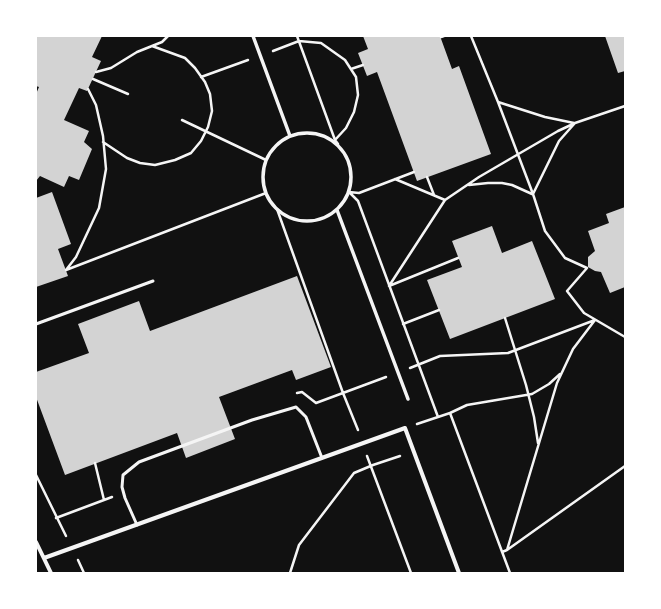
<!DOCTYPE html>
<style>
body{margin:0}
#map{position:relative;width:661px;height:609px;overflow:hidden;background:#111;font-family:"Public Sans",sans-serif}
canvas{display:block}
.frame{position:absolute;inset:0;border:37px solid #fff;pointer-events:none}
</style>
<div id="map">
<canvas width="661" height="609"></canvas>
<div class="frame"></div>
</div>
<script>
const context = document.querySelector('canvas').getContext('2d');
context.lineJoin = 'round';
function paint(path, color) {
  context.fillStyle = color;
  context.fill(path, 'evenodd');
}
function toPath(rows) {
  const path = new Path2D();
  for (const r of rows) {
    if (r.length === 3) {
      path.moveTo(r[0] + r[2], r[1]);
      path.arc(r[0], r[1], r[2], 0, 2 * Math.PI);
      continue;
    }
    path.moveTo(r[0], r[1]);
    for (let i = 2; i < r.length; i += 2) path.lineTo(r[i], r[i + 1]);
  }
  return path;
}
function stroke(path, color, width, dash) {
  context.strokeStyle = color;
  context.lineWidth = width;
  context.lineCap = dash ? 'butt' : 'round';
  context.setLineDash(dash || []);
  context.stroke(path);
}
paint(toPath([
 [36,36,102,36,92,57,101,61,87,91,79,88,64,120,89,131,84,142,92,149,79,180,69,176,64,187,40,176,36,181,36,94,39,87,36,86],
 [363,36,440,36,452,69,459,66,491,154,417,181,377,72,367,76,358,53,368,49],
 [605,36,625,36,625,71,618,73],
 [52,192,71,244,58,249,68,276,36,287,36,198],
 [625,207,625,287,610,293,601,272,595,271,588,267,588,257,595,251,588,231,609,223,606,214],
 [492,226,502,253,532,241,555,299,450,339,427,280,462,267,452,241],
 [297,276,331,367,296,380,292,370,219,397,235,439,186,458,177,433,65,475,36,397,36,372,89,353,78,324,139,301,150,331]
]), '#d3d3d3');
stroke(toPath([
 [297,36,335,140,338,144],
 [471,36,498,102],
 [441,37,444,36],
 [273,51,299,41,321,43,345,60,356,77,358,95,354,112,346,128,335,140],
 [351,69,363,65],
 [96,72,111,68,137,52,162,42,168,36],
 [201,77,248,60],
 [93,79,128,94],
 [88,89,96,105,103,136,106,169,99,208,76,257,66,270,266,193],
 [625,106,575,123,559,141,533,194,545,231,565,258,587,268,567,291,584,313,625,337],
 [182,120,266,160],
 [103,142,127,158,140,163,155,165,175,160,191,153,201,141,208,127,212,111,210,94,205,82,195,68,185,58,152,46],
 [414,172,359,193,349,192,358,201,438,417],
 [427,177,434,195],
 [395,179,445,200,479,177,558,131,573,124],
 [469,185,488,183,502,183,512,185,532,194],
 [533,194,498,102,545,117,574,123],
 [445,200,389,286,458,258],
 [277,209,343,393,358,430],
 [505,318,526,385,534,417,538,443],
 [403,324,439,310],
 [410,368,440,356,508,353,595,320],
 [297,393,302,392,316,403,386,377],
 [450,413,467,405,532,394,549,384,560,374],
 [417,424,450,413,510,573],
 [367,456,411,573],
 [95,463,104,500],
 [36,475,66,536],
 [56,518,112,497],
 [507,550,557,383,573,349,595,320],
 [502,552,507,550,625,466],
 [78,560,84,573],
 [290,573,299,545,354,473,373,465,400,456]
]), '#f5f5f5', 2.5);
stroke(toPath([
 [36,324,153,281],
 [137,525,125,498,122,487,123,475,139,462,252,420,296,407,306,417,322,458]
]), '#f5f5f5', 3);
stroke(toPath([
 [253,36,290,136],
 [307,177,44],
 [337,210,408,399]
]), '#f5f5f5', 3.5);
stroke(toPath([
 [36,542,51,573],
 [44,558,405,428,459,573]
]), '#f5f5f5', 4);
</script>
